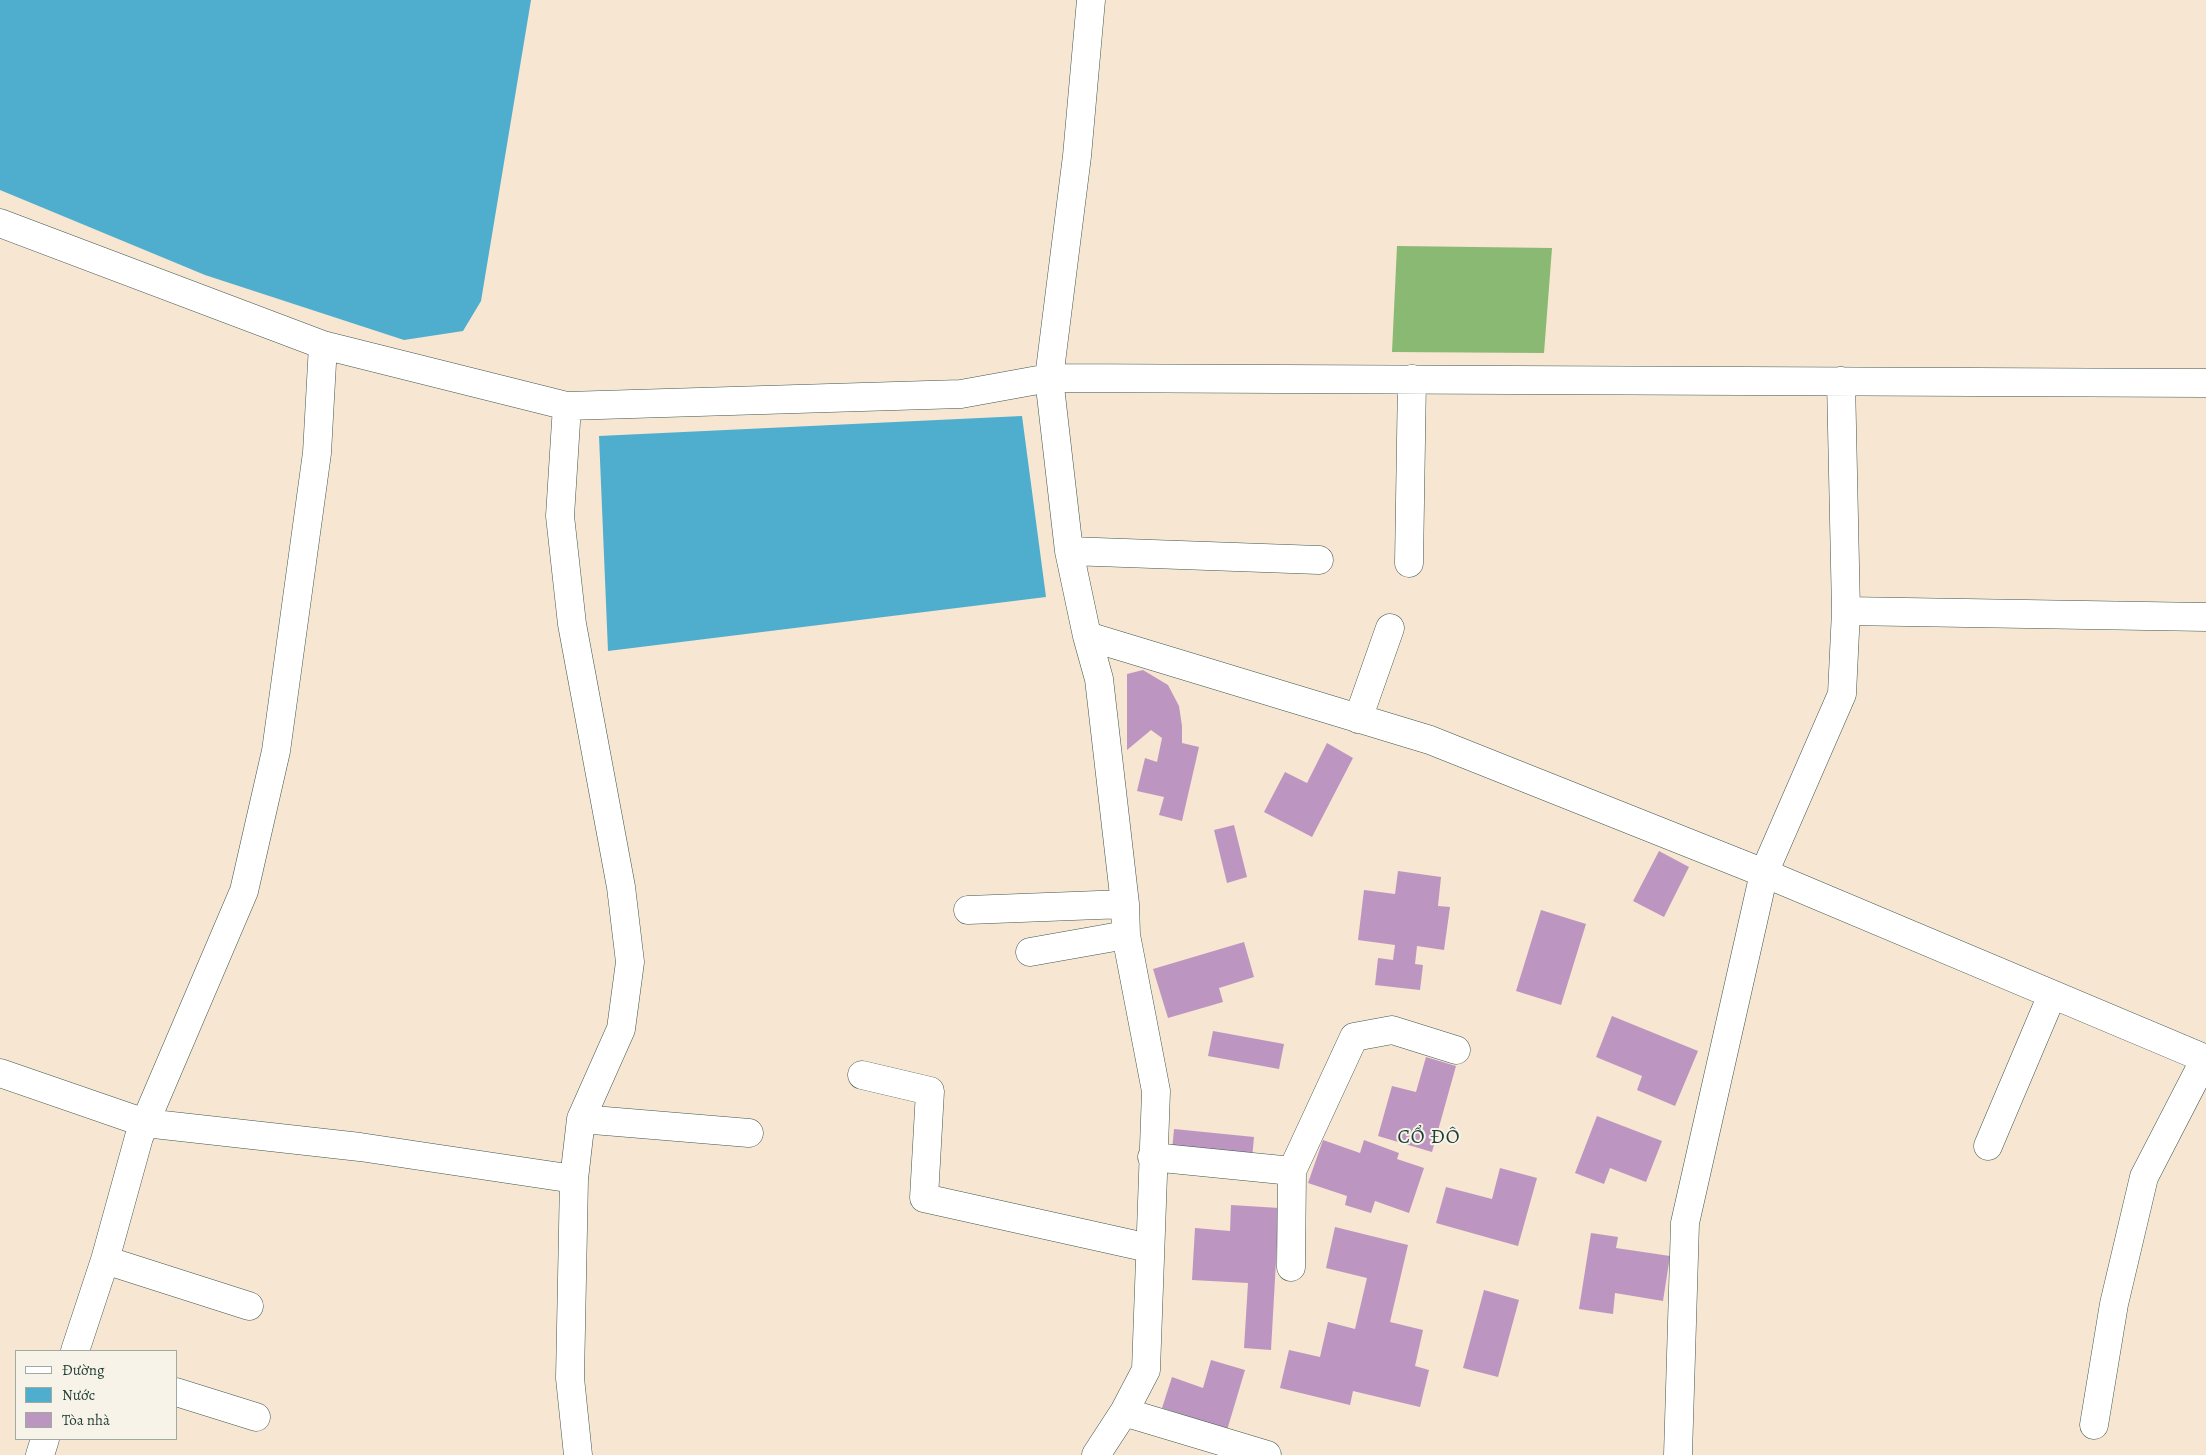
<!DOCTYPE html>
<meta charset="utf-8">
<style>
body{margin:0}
#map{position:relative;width:2206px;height:1455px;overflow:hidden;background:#f6e6d2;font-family:Alegreya,serif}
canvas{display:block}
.legend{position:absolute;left:15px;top:1350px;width:162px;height:90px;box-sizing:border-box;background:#f7f3e8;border:1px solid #a1aaa0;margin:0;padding:6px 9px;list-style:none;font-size:15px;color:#1f3d34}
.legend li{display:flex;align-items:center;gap:10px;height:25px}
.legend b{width:25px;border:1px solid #a1aaa0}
</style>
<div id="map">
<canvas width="2206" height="1455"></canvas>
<ul class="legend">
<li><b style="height:6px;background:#fff"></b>Đường</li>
<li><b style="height:14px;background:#4faecd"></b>Nước</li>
<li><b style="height:14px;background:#bc96c0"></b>Tòa nhà</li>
</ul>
</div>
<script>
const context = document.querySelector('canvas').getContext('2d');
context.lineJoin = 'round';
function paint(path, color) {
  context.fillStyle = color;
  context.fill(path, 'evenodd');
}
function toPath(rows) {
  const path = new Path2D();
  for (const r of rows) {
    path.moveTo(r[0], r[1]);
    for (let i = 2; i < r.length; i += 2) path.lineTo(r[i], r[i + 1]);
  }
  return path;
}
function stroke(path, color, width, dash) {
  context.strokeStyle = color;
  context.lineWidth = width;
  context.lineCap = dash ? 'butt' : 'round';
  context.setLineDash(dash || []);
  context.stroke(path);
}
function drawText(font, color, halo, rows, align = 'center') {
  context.font = font + ' Alegreya,serif';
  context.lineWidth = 4;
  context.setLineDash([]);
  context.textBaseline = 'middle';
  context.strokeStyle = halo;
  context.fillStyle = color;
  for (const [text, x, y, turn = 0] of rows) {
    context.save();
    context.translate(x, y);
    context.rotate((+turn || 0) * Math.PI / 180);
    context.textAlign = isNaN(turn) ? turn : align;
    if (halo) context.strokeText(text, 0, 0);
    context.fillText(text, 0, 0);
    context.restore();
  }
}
paint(toPath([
 [1397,246,1552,248,1544,353,1392,352]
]), '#89b973');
paint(toPath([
 [0,0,531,0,481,301,463,331,404,340,205,275,0,190],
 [1022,416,1046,597,608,651,599,436]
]), '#4faecd');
paint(toPath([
 [1143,670,1168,685,1179,706,1182,726,1182,743,1199,747,1182,821,1159,815,1164,797,1137,791,1145,758,1157,762,1162,738,1151,730,1127,750,1127,674],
 [1327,743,1353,758,1312,837,1264,812,1285,772,1307,783],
 [1234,825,1247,877,1227,883,1214,830],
 [1659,851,1689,867,1664,917,1633,901],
 [1398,871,1441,877,1438,906,1450,907,1444,950,1417,946,1415,964,1423,965,1420,990,1375,985,1378,958,1393,960,1395,945,1358,940,1364,890,1395,894],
 [1541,910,1586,924,1561,1005,1516,991],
 [1244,942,1254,977,1219,988,1223,1002,1168,1018,1153,969],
 [1612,1016,1698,1051,1675,1106,1637,1090,1642,1076,1596,1057],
 [1213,1031,1284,1044,1279,1069,1208,1056],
 [1426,1057,1456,1066,1432,1152,1378,1136,1392,1086,1416,1092],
 [1597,1116,1662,1141,1646,1182,1610,1168,1604,1184,1575,1173],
 [1174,1129,1254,1137,1252,1159,1172,1151],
 [1323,1140,1360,1153,1364,1140,1399,1153,1397,1159,1424,1168,1409,1213,1375,1201,1371,1213,1345,1205,1347,1196,1308,1183],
 [1500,1168,1537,1178,1518,1246,1436,1223,1446,1187,1492,1199],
 [1231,1205,1279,1208,1271,1350,1244,1348,1248,1283,1192,1280,1195,1228,1230,1231],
 [1335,1227,1408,1245,1390,1322,1423,1330,1415,1366,1429,1370,1420,1407,1353,1391,1350,1405,1280,1388,1289,1350,1320,1357,1328,1322,1355,1329,1367,1278,1326,1268],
 [1591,1233,1618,1237,1616,1248,1670,1256,1663,1301,1615,1293,1613,1314,1579,1309],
 [1484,1290,1519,1300,1498,1377,1463,1368],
 [1211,1360,1245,1370,1225,1437,1212,1432,1214,1425,1162,1408,1172,1377,1203,1388]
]), '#bc96c0');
const minor = toPath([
 [1091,0,1077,156,1049,378,1069,551,1087,636,1099,679,1125,904,1126,935,1156,1091,1146,1370,1124,1412,1096,1455],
 [0,223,323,345,567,406,961,394,1049,378,2206,383],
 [567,406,560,516,572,624,621,887,630,962,621,1029,581,1119,574,1179,570,1378,578,1455],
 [1069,551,1319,560],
 [1409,563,1412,379],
 [1846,611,2206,617],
 [1087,636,1430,740,1764,873,2206,1059],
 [1358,719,1390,628],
 [968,910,1125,904],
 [1030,952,1126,935],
 [0,1073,145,1123,360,1147,574,1179],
 [862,1075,930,1091,924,1198,1149,1248],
 [581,1119,749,1133],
 [1988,1146,2052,995],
 [1152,1157,1292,1171],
 [105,1260,249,1306],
 [1291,1267,1292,1171,1354,1037,1392,1030,1456,1050],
 [75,1351,105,1260,139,1137,244,891,276,751,317,453,323,345],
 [176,1392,256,1417],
 [1124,1412,1267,1455],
 [2094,1425,2114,1304,2144,1177,2205,1059],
 [40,1455,45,1439],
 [1678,1455,1685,1223,1764,873,1842,694,1846,611,1841,381]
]);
stroke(minor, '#3f564c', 29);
stroke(minor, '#fff', 28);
context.letterSpacing = '1px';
drawText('20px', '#1f3d34', '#f7f3e8', [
 ["CỔ ĐÔ",1429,1138]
]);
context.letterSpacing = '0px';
</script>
